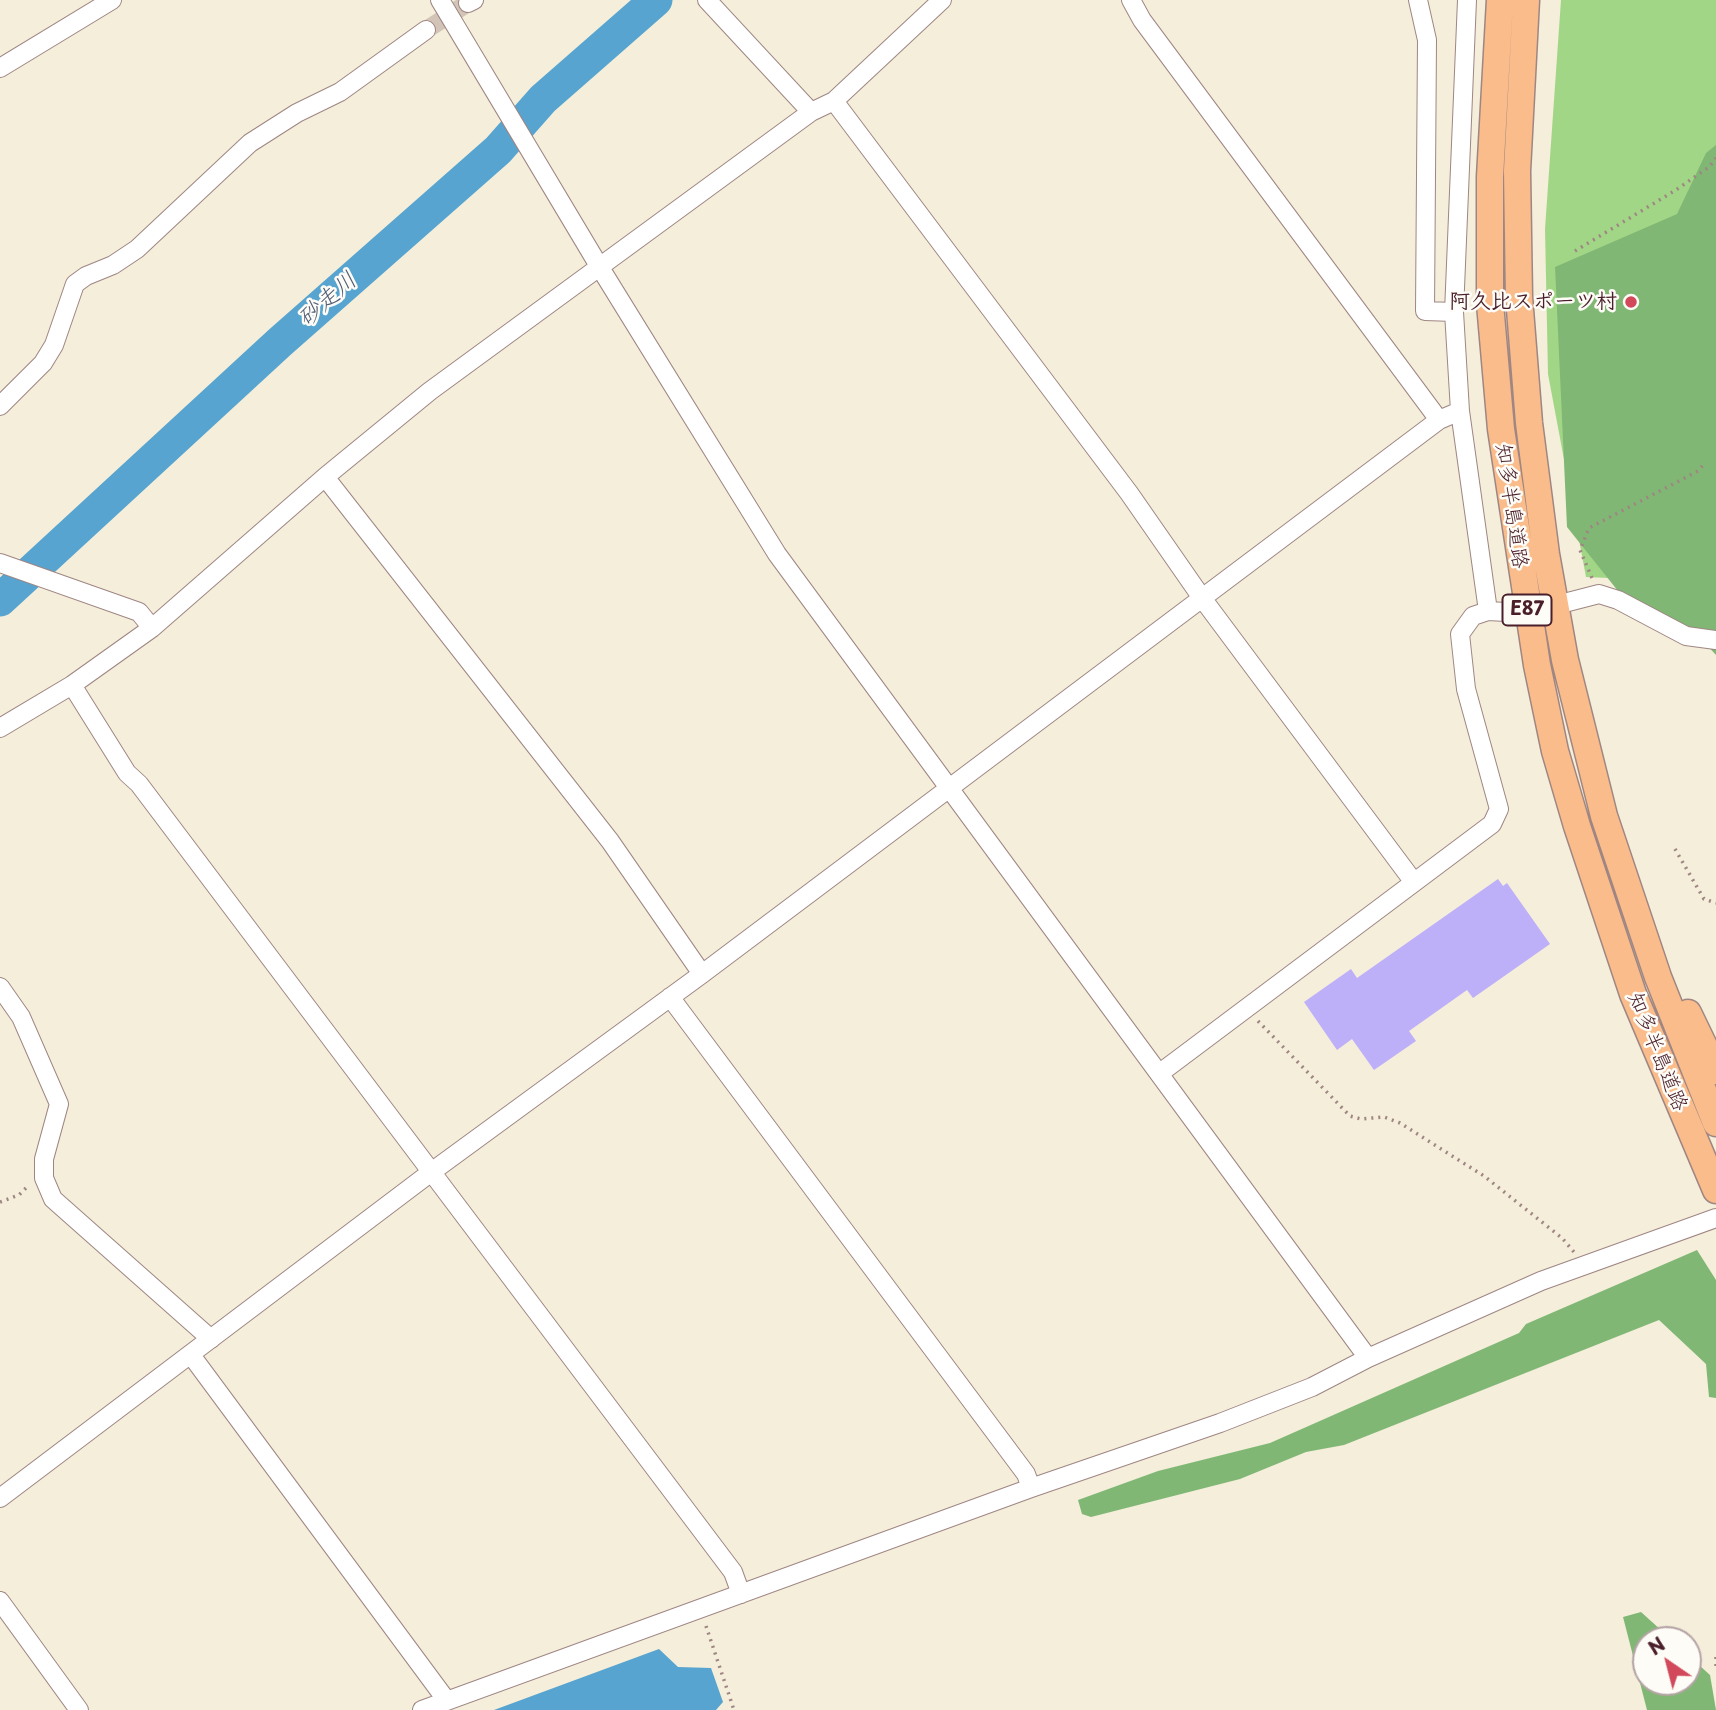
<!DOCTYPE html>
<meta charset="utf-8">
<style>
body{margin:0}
#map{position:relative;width:1716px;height:1710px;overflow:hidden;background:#f4eedb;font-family:"Playpen Sans",sans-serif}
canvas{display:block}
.north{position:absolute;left:1632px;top:1626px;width:70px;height:70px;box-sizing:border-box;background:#fdfcf7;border:2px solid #b5a4a5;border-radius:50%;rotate:325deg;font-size:19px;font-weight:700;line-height:28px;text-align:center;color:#4a1f2b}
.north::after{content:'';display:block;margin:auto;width:24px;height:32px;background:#d1495b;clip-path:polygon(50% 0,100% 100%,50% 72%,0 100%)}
</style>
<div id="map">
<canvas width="1716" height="1710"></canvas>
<div class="north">N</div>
</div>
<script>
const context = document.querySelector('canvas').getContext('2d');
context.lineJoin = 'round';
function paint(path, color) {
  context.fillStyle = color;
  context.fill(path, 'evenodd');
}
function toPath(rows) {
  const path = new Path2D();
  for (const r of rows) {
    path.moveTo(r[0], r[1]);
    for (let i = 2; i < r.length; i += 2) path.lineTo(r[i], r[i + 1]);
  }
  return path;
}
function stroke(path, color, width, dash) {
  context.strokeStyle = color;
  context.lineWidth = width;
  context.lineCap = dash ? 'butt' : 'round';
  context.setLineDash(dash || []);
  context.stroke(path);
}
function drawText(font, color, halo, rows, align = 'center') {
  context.font = font + ' "Playpen Sans","Klee One",sans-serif';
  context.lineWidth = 5;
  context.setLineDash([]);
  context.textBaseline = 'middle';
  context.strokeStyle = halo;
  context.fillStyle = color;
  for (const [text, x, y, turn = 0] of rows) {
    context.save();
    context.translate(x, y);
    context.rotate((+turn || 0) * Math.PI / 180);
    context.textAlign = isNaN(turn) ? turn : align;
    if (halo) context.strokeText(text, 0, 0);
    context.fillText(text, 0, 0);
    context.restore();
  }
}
paint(toPath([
 [1561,0,1716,0,1716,611,1674,581,1586,577,1548,374,1545,229]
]), '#a2d687');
paint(toPath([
 [1716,145,1716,655,1702,640,1618,591,1567,527,1555,267,1677,214,1706,153],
 [1697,1250,1716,1280,1716,1398,1709,1397,1706,1364,1659,1320,1344,1445,1306,1452,1240,1479,1091,1517,1082,1514,1078,1500,1158,1471,1270,1443,1519,1333,1526,1324],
 [1641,1612,1672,1640,1646,1640,1646,1682,1688,1682,1688,1655,1710,1675,1716,1710,1647,1710,1623,1617]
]), '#81b774');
paint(toPath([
 [659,1649,678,1667,711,1668,723,1702,716,1710,494,1710]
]), '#56a4cf');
stroke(toPath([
 [0,600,280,342,498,150,543,99,656,0]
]), '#56a4cf', 33);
paint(toPath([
 [1498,879,1503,886,1507,883,1550,944,1473,998,1467,990,1409,1031,1416,1041,1374,1070,1352,1039,1337,1050,1304,1002,1351,969,1357,978]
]), '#beaff9');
stroke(toPath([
 [426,30,468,3]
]), '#d2c5b8', 18, [18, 9]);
const minor = toPath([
 [440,0,599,266,777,554,1368,1358],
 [707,0,811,112],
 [1131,0,1142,20,1439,420],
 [1418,0,1427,40,1425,311,1454,312],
 [1467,0,1454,312,1460,411,1488,611],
 [468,3,474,0],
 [0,68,112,0],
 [834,101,1129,493,1202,598,1413,881],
 [0,406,43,363,54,345,75,284,86,276,113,265,137,249,250,143,297,113,340,92,426,30],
 [325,477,610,841,702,974],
 [0,563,139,612,152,628],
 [1568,602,1599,594,1618,600,1686,636,1716,640],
 [72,685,127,773,139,784,733,1572,741,1594],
 [0,728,72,685,152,628,325,477,430,391,811,112,834,101,942,0],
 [0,987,21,1017,59,1104,44,1159,44,1178,53,1199,211,1339],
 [670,997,1026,1474,1031,1488],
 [1160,1073,1492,824,1499,809,1466,689,1460,634,1473,616,1488,611,1506,612],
 [191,1355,447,1701],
 [0,1498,430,1173,702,974,1439,420,1460,411],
 [0,1601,79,1710],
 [422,1710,1031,1488,1220,1423,1312,1387,1368,1358,1541,1281,1716,1218]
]);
const highway = toPath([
 [1500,0,1490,177,1490,304,1501,429,1537,665,1555,751,1577,826,1633,994,1716,1190],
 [1526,0,1517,171,1519,297,1529,423,1546,554,1565,660,1604,816,1658,977,1716,1123],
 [1688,1013,1716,1071]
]);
stroke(minor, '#9f8683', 20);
stroke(highway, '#9f8683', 29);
stroke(toPath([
 [1575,251,1676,190,1709,167,1716,158],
 [1592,578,1580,550,1589,528,1698,471,1704,464],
 [1675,849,1704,899,1716,903],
 [1258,1021,1350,1116,1361,1119,1384,1117,1400,1123,1484,1176,1562,1238,1574,1252],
 [0,1202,19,1195,28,1186],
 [706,1626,734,1710],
 [1716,1657,1716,1666]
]), '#9f8683', 3.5, [2, 5]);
stroke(minor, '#fff', 18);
stroke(highway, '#f9bc8a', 26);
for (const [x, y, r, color] of [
 [1631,302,7,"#d1495b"]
]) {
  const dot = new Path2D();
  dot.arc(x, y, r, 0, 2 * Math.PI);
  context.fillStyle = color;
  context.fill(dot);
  stroke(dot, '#fdfcf7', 2.5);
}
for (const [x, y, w] of [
 [1527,610,49]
]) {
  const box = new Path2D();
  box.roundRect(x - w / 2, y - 15.5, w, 31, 5);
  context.fillStyle = '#fdfcf7';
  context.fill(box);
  stroke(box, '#4a1f2b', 2);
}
drawText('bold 19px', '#4a1f2b', null, [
 ["E87",1527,610]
]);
drawText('bold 21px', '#4a1f2b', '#fdfcf7', [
 ["阿久比スポーツ村",1617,302]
], 'right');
drawText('21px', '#4a1f2b', '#fdfcf7', [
 ["知多半島道路",1511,506,82],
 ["知多半島道路",1657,1052,68]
]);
drawText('italic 23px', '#4f5b75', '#fdfcf7', [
 ["砂走川",328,300,-41]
]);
</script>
